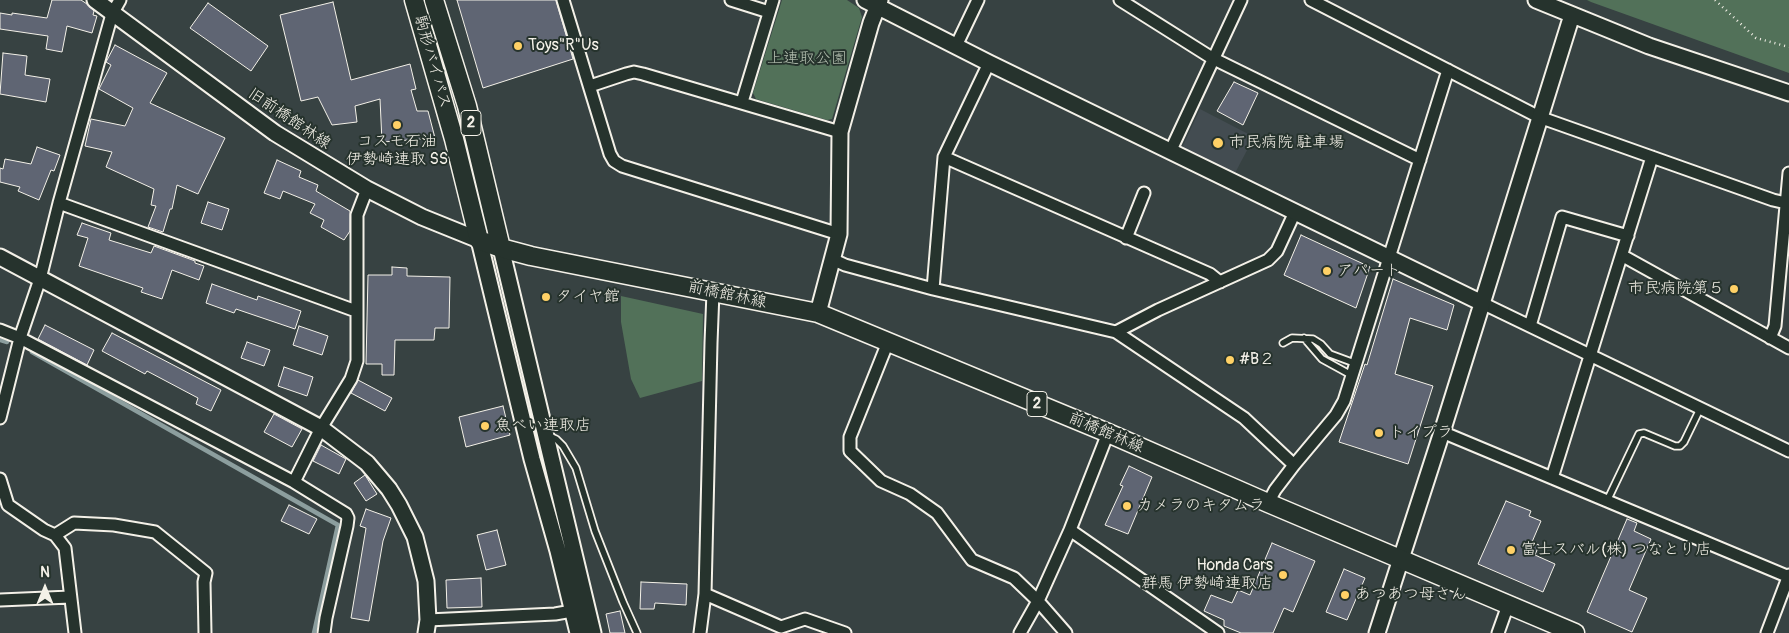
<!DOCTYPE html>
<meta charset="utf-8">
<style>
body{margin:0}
#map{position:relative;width:1789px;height:633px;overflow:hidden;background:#374242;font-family:Pangolin,sans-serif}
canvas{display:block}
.north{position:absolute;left:20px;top:563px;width:50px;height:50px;-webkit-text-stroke:4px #26332d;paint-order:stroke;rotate:0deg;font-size:14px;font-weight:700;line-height:20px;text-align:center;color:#f4f1e8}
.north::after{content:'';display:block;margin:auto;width:18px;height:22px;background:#f4f1e8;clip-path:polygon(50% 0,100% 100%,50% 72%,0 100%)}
</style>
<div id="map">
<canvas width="1789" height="633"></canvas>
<div class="north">N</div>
</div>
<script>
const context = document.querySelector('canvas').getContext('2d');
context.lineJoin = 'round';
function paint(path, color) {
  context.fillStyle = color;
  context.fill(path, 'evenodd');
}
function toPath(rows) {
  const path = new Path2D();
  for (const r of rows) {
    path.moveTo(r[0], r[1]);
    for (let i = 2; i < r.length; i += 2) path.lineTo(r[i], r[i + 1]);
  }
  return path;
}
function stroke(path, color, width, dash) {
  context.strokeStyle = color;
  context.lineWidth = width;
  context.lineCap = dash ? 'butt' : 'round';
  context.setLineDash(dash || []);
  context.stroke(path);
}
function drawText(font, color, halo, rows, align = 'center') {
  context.font = font + ' Pangolin,"Klee One",sans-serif';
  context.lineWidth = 4;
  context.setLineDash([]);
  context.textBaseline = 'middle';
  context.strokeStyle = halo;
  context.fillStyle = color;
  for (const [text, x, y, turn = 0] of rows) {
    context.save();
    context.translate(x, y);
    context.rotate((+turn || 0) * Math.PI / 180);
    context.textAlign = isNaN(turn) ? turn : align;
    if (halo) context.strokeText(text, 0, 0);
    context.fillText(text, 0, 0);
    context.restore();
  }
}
paint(toPath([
 [1200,109,1254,137,1234,175,1181,150]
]), '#434c51');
paint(toPath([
 [782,0,847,0,859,8,862,17,832,119,827,120,756,99,753,93],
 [1587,0,1789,0,1789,73,1591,2],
 [621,296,703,314,702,381,640,398,631,379,621,322]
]), '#527159');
stroke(toPath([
 [0,340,7,342],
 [32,352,338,525,314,633]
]), '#8c9e9e', 4.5);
const building = toPath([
 [52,0,81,0,87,4,94,11,93,15,97,16,92,33,67,26,62,52,46,49,48,36,0,29,0,13,12,15,12,13,47,18,52,0],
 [457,0,556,0,573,59,483,88,457,0],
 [333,2,351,80,410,64,416,89,411,90,417,111,428,111,435,138,382,142,380,99,355,106,357,122,332,125,318,97,301,101,280,15,333,2],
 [208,3,268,46,251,71,190,28,208,3],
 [115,45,167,73,150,103,225,138,198,194,177,185,172,209,170,209,163,232,148,227,156,206,151,205,154,189,106,167,112,152,85,146,91,119,125,126,133,108,99,89,111,65,106,62,115,45],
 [3,53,27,56,25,75,50,79,46,102,0,94,3,53],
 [1234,82,1258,93,1243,125,1217,111,1234,82],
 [37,147,60,155,54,171,51,170,39,200,18,191,20,187,0,182,0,168,3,169,5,159,31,164,37,147],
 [277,160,301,171,299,177,318,185,316,191,350,211,350,231,344,240,321,227,324,220,310,213,315,204,283,191,280,199,264,193,277,160],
 [208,202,229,209,222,230,201,223,208,202],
 [82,223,111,233,109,240,151,253,154,246,195,261,195,263,204,266,199,280,172,270,162,299,141,292,143,288,79,266,88,238,77,235,82,223],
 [1301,235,1370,267,1356,308,1284,275,1301,235],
 [392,267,407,268,407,276,450,277,449,328,435,328,434,340,395,340,394,375,382,375,382,364,366,364,368,275,392,275,392,267],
 [1393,279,1454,305,1447,330,1410,318,1395,374,1433,386,1408,464,1339,442,1365,364,1367,365,1393,279],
 [212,284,257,300,258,296,301,311,295,329,236,309,234,313,206,303,212,284],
 [45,325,94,350,87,365,38,339,45,325],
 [299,326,328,336,322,355,293,345,299,326],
 [112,333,221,390,211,411,196,404,198,398,147,371,145,374,102,351,112,333],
 [247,342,270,350,264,366,241,358,247,342],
 [284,367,313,377,307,396,278,386,284,367],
 [358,380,392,398,385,411,351,393,358,380],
 [503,406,510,435,466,447,459,417,503,406],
 [274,414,302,429,292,447,264,432,274,414],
 [321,445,346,459,339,474,313,461,321,445],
 [1129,466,1152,477,1128,534,1105,525,1123,486,1120,485,1129,466],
 [365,475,377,494,366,501,354,483,365,475],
 [1506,501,1531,511,1529,516,1541,521,1532,542,1539,545,1535,555,1555,564,1543,592,1478,564,1506,501],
 [289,505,317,519,309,534,281,521,289,505],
 [366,509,391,518,383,541,369,621,351,618,366,528,360,526,366,509],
 [1627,519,1637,523,1634,531,1651,539,1629,590,1647,598,1632,632,1587,612,1627,519],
 [497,530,506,565,486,570,477,535,497,530],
 [1272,543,1315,561,1293,612,1284,608,1273,633,1241,633,1224,626,1224,620,1204,611,1211,595,1232,603,1238,590,1250,595,1272,543],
 [1344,569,1365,578,1347,620,1326,612,1344,569],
 [481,578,482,607,447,608,446,580,481,578],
 [641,582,687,584,686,605,655,603,654,609,640,609,641,582],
 [620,611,625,633,610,633,606,614,620,611]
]);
paint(building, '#5f6573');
stroke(building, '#f4f1e8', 1);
const lane = toPath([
 [1304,338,1322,359,1353,376],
 [1283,343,1292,338,1313,339,1321,344,1330,354,1357,364],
 [547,435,556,439,563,446,576,468,595,531,623,602,637,633],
 [1607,501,1639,434,1644,433,1675,446,1680,446,1684,442,1700,409]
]);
const street = toPath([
 [563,0,610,154,614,161,622,166,839,234],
 [731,0,769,12],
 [1120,0,1212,58,1420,160],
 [1311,0,1539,117,1773,200,1786,203],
 [956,46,978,0],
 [590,86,626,74,634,72,643,74,840,132],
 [742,102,773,0],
 [1170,152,1241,0],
 [944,157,1210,274,1220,282],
 [59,203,356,311],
 [1126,238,1144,193],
 [1623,256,1789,348],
 [832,259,845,265,933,289,1116,332,1244,418,1294,465],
 [933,289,944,157,989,63],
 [1482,303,1789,451],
 [1530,326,1562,217,1628,236],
 [0,330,20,338,294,482,346,514,348,518,347,526,326,618,324,633],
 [1116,332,1158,310,1268,260,1277,251,1295,212],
 [1770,338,1775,326,1789,173],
 [888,342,850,437,850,451,881,481,910,494,937,513,972,560,1014,578,1038,601,1066,633],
 [0,418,20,338,40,279,59,203,112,14,120,0],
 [1442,432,1789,577],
 [1552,478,1652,157],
 [0,479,8,505,44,530,55,535,65,548,75,633],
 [294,482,321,428,351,379,357,361,357,215,367,189],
 [1268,503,1275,490,1294,465,1336,415,1344,401,1448,70],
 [1070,530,1218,633],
 [55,535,74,523,114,525,155,532,206,573,204,582,205,633],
 [705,594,781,627,805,619,845,633],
 [0,600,70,597],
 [428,620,555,614,572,611],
 [700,633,705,594,711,343,713,292],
 [1020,633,1038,601,1070,530,1108,433],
 [1498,633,1508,605],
 [1767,633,1789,575]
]);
const secondary = toPath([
 [95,0,275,133,367,189,422,217,479,240,532,459,558,551,578,633],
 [865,0,989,63,1482,303],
 [1536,0,1649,46,1789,93],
 [501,248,593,633],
 [0,257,321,428,367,463,389,489,399,505,415,537,426,581,428,620,426,633],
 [818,313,839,234,840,132,871,23,880,0],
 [1377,633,1442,432,1572,15]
]);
const primary = toPath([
 [414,0,454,139,479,240,501,248,531,256,818,313,1108,433,1268,503,1575,633],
 [434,0,467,106,501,248]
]);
stroke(lane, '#f4f1e8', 9);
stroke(street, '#f4f1e8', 15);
stroke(secondary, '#f4f1e8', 19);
stroke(primary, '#f4f1e8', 21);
stroke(toPath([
 [1715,0,1756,38,1789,47]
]), '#f4f1e8', 2.5, [1, 4]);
stroke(lane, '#26332d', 5.5);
stroke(street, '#26332d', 11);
stroke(secondary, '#26332d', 15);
stroke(primary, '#26332d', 18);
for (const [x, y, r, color] of [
 [518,46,5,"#ffd166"],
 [397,125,5,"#ffd166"],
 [1218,143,6,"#ffd166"],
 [1327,271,5,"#ffd166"],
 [1734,289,5,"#ffd166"],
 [546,297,5,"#ffd166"],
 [1230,360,5,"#ffd166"],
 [485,426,5,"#ffd166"],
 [1379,433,5,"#ffd166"],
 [1127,506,5,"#ffd166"],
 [1511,550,5,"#ffd166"],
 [1283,575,5,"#ffd166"],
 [1345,595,5,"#ffd166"]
]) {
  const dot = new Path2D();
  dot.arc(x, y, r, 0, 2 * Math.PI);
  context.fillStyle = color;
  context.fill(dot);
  stroke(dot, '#26332d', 2);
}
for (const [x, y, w] of [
 [471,123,20],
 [1037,404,20]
]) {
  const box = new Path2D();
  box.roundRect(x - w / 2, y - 12.5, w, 25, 4);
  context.fillStyle = '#26332d';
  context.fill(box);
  stroke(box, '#f4f1e8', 1);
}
drawText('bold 15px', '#f4f1e8', null, [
 ["2",471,123],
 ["2",1037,404]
]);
drawText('16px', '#f4f1e8', '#26332d', [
 ["Toys\"R\"Us",528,46],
 ["コスモ石油",397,142,"center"],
 ["伊勢崎連取 SS",397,160,"center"],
 ["市民病院 駐車場",1229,143],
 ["アパート",1337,271],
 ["市民病院第５",1724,289,"right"],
 ["タイヤ館",556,297],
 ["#B２",1240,360],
 ["魚べい連取店",495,426],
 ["トイプラ",1389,433],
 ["カメラのキタムラ",1137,506],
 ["富士スバル(株) つなとり店",1521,550],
 ["Honda Cars",1273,566,"right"],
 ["群馬 伊勢崎連取店",1273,584,"right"],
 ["あつあつ母さん",1355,595]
], 'left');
drawText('16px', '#b3beaf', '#26332d', [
 ["上連取公園",807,59]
]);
drawText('16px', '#f4f1e8', '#26332d', [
 ["駒形バイパス",432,62,74],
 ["旧前橋館林線",289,119,34],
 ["前橋館林線",727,295,12],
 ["前橋館林線",1106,433,23]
]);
</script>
